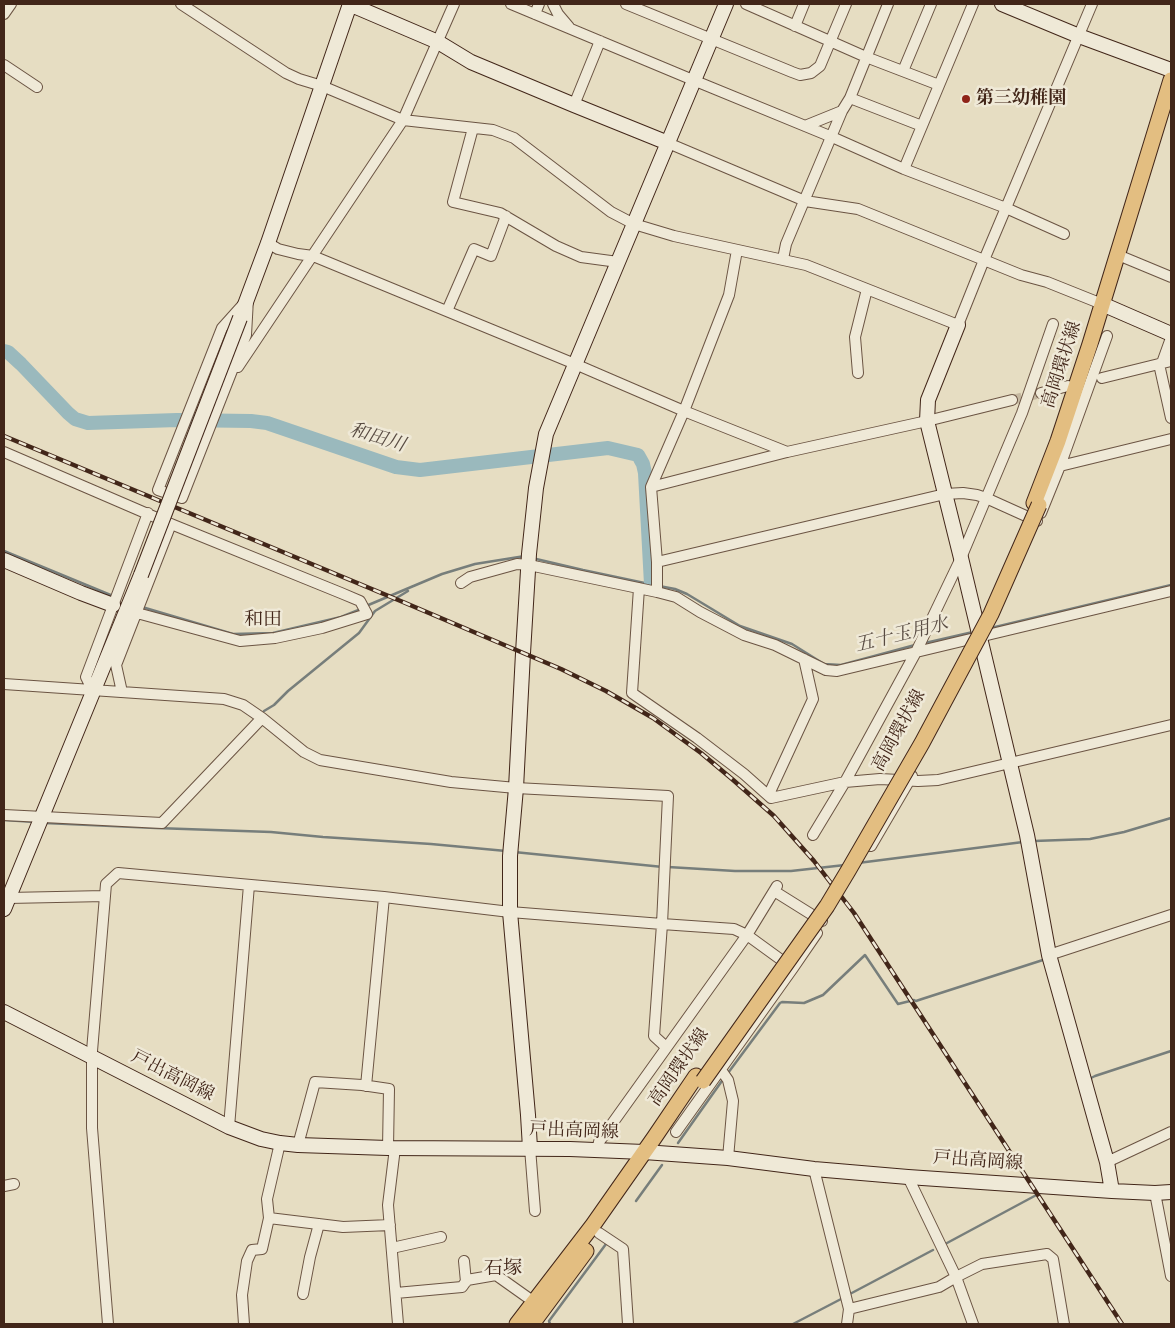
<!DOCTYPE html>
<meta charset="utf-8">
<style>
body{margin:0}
#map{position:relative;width:1175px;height:1328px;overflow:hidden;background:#e6ddc2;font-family:"IM FELL English",serif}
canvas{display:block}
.frame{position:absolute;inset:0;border:5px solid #422619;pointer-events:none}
</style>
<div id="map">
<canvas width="1175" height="1328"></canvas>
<div class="frame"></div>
</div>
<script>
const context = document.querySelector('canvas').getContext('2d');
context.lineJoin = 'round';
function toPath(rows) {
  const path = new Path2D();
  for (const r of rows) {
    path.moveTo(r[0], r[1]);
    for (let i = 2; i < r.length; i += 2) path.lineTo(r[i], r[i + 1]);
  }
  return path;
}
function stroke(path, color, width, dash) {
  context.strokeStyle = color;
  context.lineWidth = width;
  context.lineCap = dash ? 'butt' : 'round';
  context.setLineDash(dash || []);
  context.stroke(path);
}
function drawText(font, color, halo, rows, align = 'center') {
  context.font = font + ' "IM FELL English","Noto Serif JP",serif';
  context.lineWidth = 5;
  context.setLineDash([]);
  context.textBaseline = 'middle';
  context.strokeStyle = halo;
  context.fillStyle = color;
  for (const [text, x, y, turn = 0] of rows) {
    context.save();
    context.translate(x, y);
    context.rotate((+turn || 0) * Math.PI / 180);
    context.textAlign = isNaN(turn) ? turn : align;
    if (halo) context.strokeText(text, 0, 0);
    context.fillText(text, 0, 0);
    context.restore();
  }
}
stroke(toPath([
 [4,551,113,596],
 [532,558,583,570,654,585],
 [659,586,675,589,687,594,740,626,792,644,824,664,841,665,915,645],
 [366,606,442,574,475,564,525,556],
 [142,607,233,634,273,633,341,617,361,609],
 [991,628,1171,585],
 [925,643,973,632],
 [264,711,274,705,288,691,359,633,375,611,408,591],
 [4,820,35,822],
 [45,823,156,828,271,832,323,837,431,844,506,851],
 [1034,841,1090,839,1124,832,1171,818],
 [514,852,663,867],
 [858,863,1023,842],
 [668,867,735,871,791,871,845,865],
 [728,1073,780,1003,782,1002,804,1003,823,995,865,955,898,1004,914,1000,916,1001,922,999,1046,959],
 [1091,1082,1091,1078,1095,1076,1171,1051],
 [678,1143,724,1078],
 [636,1201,662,1165],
 [947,1243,1042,1192],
 [848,1295,933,1250],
 [550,1324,549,1321,606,1244],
 [793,1324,843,1298]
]), '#777e7b', 2.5);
stroke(toPath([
 [4,351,8,352,21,364,68,413,75,419,88,423,177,420,251,421,267,423,396,467,420,470,608,448,638,455,643,464,645,473,651,584]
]), '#9ab9bd', 14);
stroke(toPath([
 [1012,400,1041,393]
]), '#c5b8a0', 10, [10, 5]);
const street = toPath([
 [181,4,286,73,299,79,322,86,403,120,493,130,514,138,611,212,634,224,674,236,806,265,958,325,984,260,1092,4],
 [511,4,693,80,832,137,904,169,1006,208,1064,234],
 [553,4,558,14,569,27],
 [626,4,792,72,800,75,811,73,820,66,846,4],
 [746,4,866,57,939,85],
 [4,14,11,4],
 [535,14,539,4],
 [795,26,804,4],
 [4,65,37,87],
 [903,71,931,4],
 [850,98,922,126],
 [574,105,600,41],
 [805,126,842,111,850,98,888,4],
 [473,128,453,202,500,213,556,246,581,257,618,262],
 [668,143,805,201,858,209,1021,275,1047,282,1102,304],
 [904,169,973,4],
 [268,243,278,249,298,254,313,256,575,364,684,411,787,452],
 [1118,255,1171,277],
 [783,259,786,244,842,111],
 [248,299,246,335,182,498,158,490,222,328,248,299],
 [447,311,474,249,491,256,506,216],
 [1162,363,1171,338],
 [1159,364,1171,418],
 [238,367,403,120,454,4],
 [858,373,855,337,867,289],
 [1102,378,1171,361],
 [1041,393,1068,386],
 [4,452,171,524,341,593,360,601,367,614,322,628,275,638,240,641,137,613],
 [1060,466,1171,439],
 [651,487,787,452,927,421,1012,400],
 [1041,513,1060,466,1107,336],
 [657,562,945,494,963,493,977,495,986,498,1037,521],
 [461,583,470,577,517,564,529,565,657,592,676,597,700,612,744,635,775,645,826,670,837,671,1171,591],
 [639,588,632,693,697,738,744,774,771,798],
 [657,592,657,562,651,487,684,411,729,295,737,250],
 [804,659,813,699,770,792,771,798,845,782,880,779,918,781,938,780,1171,725],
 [4,684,224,699,243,705,262,718,304,752,320,760,451,782,516,788,668,796,662,924,510,912,384,897,118,873,106,884,92,1051,92,1128,108,1324],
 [93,691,86,677,148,513],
 [122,692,116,665,171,524],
 [4,815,162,823,262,718],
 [813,835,845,782,916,652,961,558,1022,413,1053,324],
 [871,846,912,776],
 [774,891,822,921],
 [8,898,105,896],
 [1049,955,1171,915],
 [666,1047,654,1036,662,924,734,929,747,935,791,967],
 [721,1070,728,1080,733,1101,728,1158],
 [366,1086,384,897],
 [229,1127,249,885],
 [676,1132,793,968,817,933],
 [298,1145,315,1082,362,1085,389,1089,388,1148],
 [395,1148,388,1205,398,1324],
 [530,1148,535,1211],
 [597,1150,599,1142,747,935,777,886],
 [1107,1162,1171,1132],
 [814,1169,849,1309,847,1324],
 [908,1177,956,1277,973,1324],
 [4,1186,14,1184],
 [1155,1193,1171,1276],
 [269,1218,343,1227,390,1225],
 [599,1233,623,1249,628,1324],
 [392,1248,441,1237],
 [464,1261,466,1282],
 [396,1293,462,1287,467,1280,496,1275,534,1302],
 [303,1294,310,1257,319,1224],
 [849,1309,939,1287,956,1277,982,1264,1047,1254,1053,1259,1064,1324],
 [244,1324,242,1295,247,1261,252,1250,262,1249,269,1218,267,1199,280,1143]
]);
const secondary = toPath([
 [349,4,438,42,471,62,574,105,668,143],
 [1002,4,1079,36,1171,70],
 [1102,304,1171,334],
 [240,318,268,243,350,4],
 [958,325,928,400,927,421,961,558,1027,835,1049,955,1107,1162,1112,1191],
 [4,560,81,593,113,605],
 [4,909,141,575],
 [4,1012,229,1127,261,1139,280,1143,298,1145,388,1148,570,1149,644,1152,728,1158,814,1169,908,1177,1112,1191,1155,1193,1171,1192],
 [530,1148,528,1115,510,912,510,856,516,788,523,653,529,554,536,488,546,434,726,4]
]);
const primary = toPath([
 [1034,503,1058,441,1090,344,1171,80],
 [517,1324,593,1225,654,1138,696,1076],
 [532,1324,586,1251]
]);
stroke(street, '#6b5443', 12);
stroke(secondary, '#422619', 16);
stroke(primary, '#422619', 17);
stroke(street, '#efe9d7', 10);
stroke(secondary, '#efe9d7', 14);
stroke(primary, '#e3be81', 15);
const rail = toPath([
 [4,436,403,602,561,669,606,691,653,718,701,753,732,779,774,816,814,861,854,913,1122,1324]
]);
stroke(rail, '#422619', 4.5);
stroke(rail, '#efe9d7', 2.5, [8]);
const secondaryBridge = toPath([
 [141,575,240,318]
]);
const primaryBridge = toPath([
 [703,1081,827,906,848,871,922,743,991,614,1039,505]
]);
stroke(secondaryBridge, '#422619', 16, []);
stroke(primaryBridge, '#422619', 17, []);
stroke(secondaryBridge, '#efe9d7', 14);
stroke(primaryBridge, '#e3be81', 15);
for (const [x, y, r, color] of [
 [966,99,5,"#8f2418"]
]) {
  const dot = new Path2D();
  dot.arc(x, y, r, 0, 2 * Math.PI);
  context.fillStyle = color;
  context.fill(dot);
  stroke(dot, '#efe9d7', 2);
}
drawText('bold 18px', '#422619', '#efe9d7', [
 ["第三幼稚園",976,99]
], 'left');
drawText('18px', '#422619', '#efe9d7', [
 ["高岡環状線",1063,365,-72],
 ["高岡環状線",900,731,-61],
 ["高岡環状線",680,1068,-55],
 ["戸出高岡線",172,1077,27],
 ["戸出高岡線",574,1132,2],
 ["戸出高岡線",978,1162,4]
]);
drawText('italic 19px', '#584b42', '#efe9d7', [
 ["和田川",377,439,17],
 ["五十玉用水",902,636,-14]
]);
drawText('19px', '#422619', '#efe9d7', [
 ["和田",263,621],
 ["石塚",503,1270]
]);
</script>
